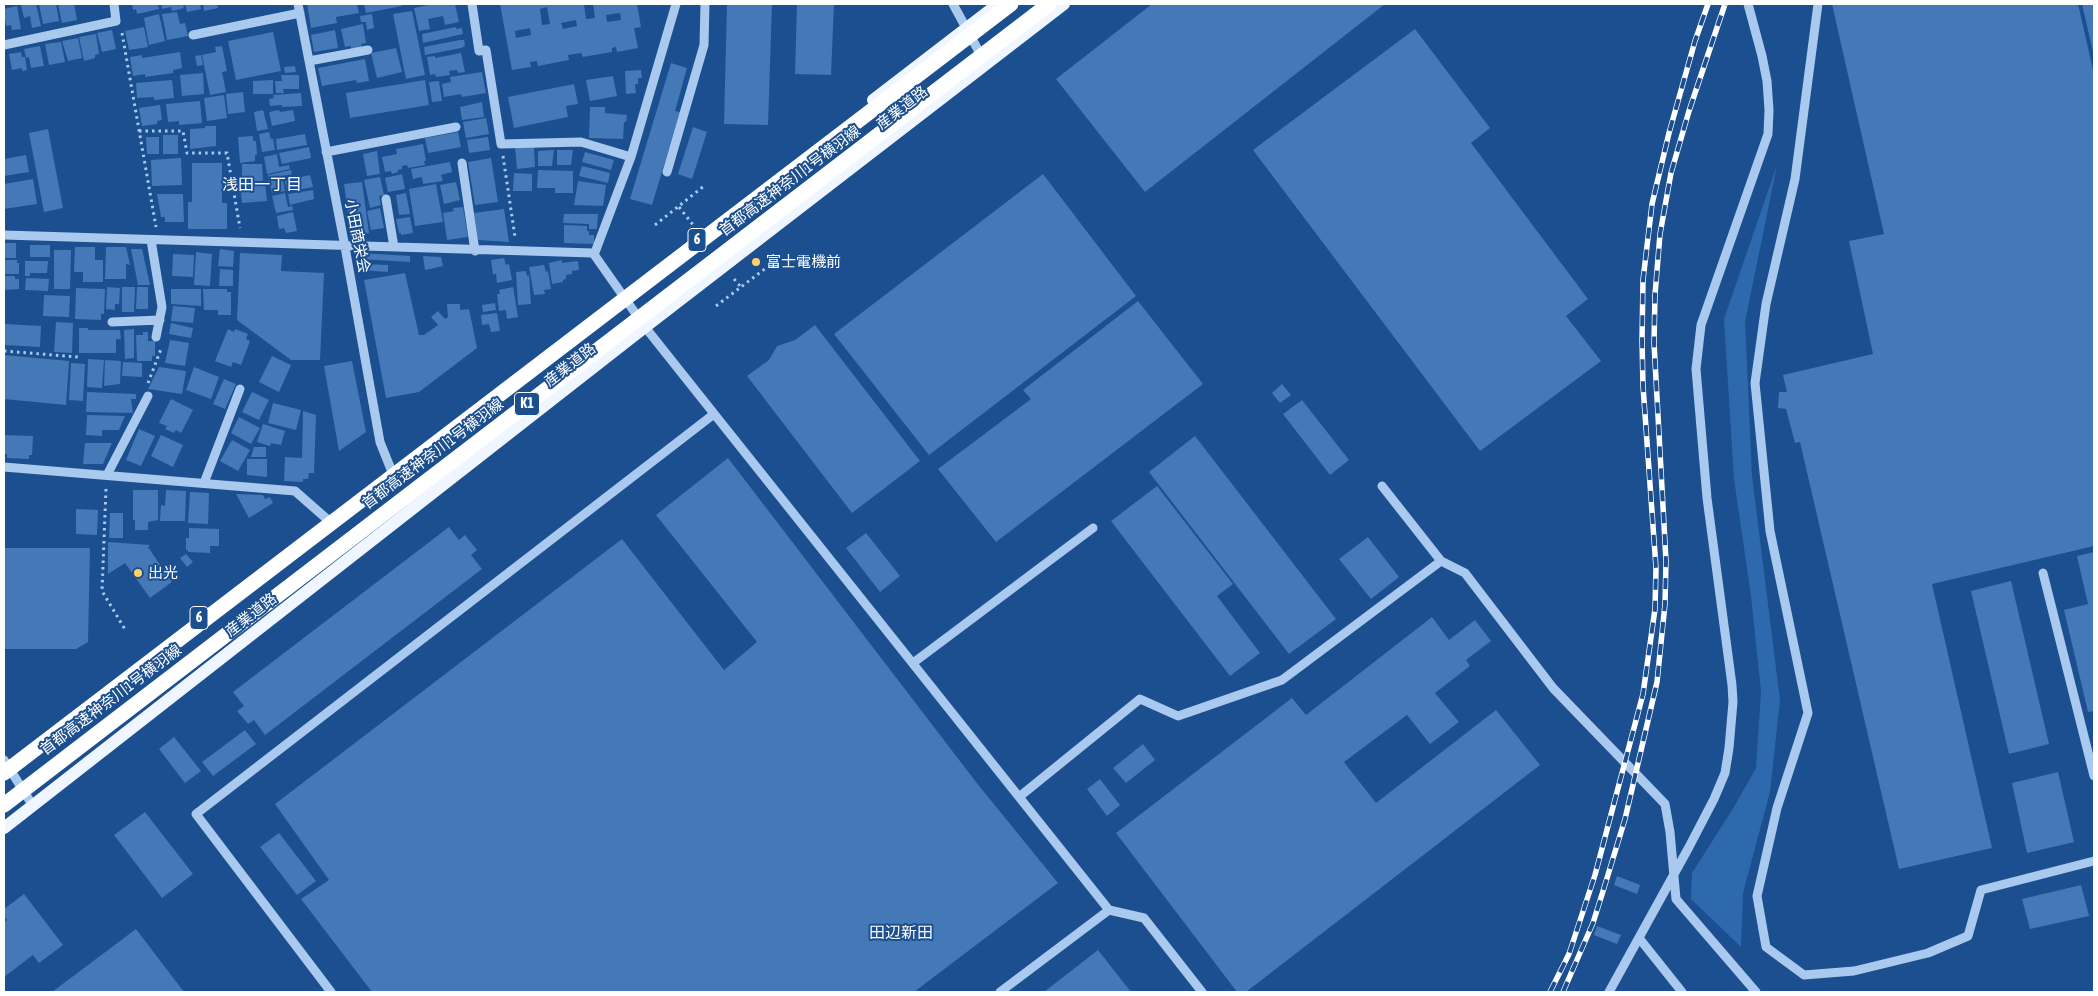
<!DOCTYPE html>
<meta charset="utf-8">
<style>
body{margin:0}
#map{position:relative;width:2098px;height:996px;overflow:hidden;background:#1b4f8f;font-family:"Asap Condensed",sans-serif}
canvas{display:block}
.frame{position:absolute;inset:0;border:5px solid #fff;pointer-events:none}
</style>
<div id="map">
<canvas width="2098" height="996"></canvas>
<div class="frame"></div>
</div>
<script>
const context = document.querySelector('canvas').getContext('2d');
context.lineJoin = 'round';
function paint(path, color) {
  context.fillStyle = color;
  context.fill(path, 'evenodd');
}
function toPath(rows) {
  const path = new Path2D();
  for (const r of rows) {
    path.moveTo(r[0], r[1]);
    for (let i = 2; i < r.length; i += 2) path.lineTo(r[i], r[i + 1]);
  }
  return path;
}
function stroke(path, color, width, dash) {
  context.strokeStyle = color;
  context.lineWidth = width;
  context.lineCap = dash ? 'butt' : 'round';
  context.setLineDash(dash || []);
  context.stroke(path);
}
function drawText(font, color, halo, rows, align = 'center') {
  context.font = font + ' "Asap Condensed","Noto Sans JP",sans-serif';
  context.lineWidth = 4;
  context.setLineDash([]);
  context.textBaseline = 'middle';
  context.strokeStyle = halo;
  context.fillStyle = color;
  for (const [text, x, y, turn = 0] of rows) {
    context.save();
    context.translate(x, y);
    context.rotate((+turn || 0) * Math.PI / 180);
    context.textAlign = isNaN(turn) ? turn : align;
    if (halo) context.strokeText(text, 0, 0);
    context.fillText(text, 0, 0);
    context.restore();
  }
}
paint(toPath([
 [1777,165,1745,322,1752,476,1780,700,1770,792,1743,893,1741,947,1691,899,1692,873,1734,807,1756,768,1761,691,1751,596,1734,479,1724,319]
]), '#2e69ad');
paint(toPath([
 [29,4,36,4,41,26,32,28,30,16,24,18,21,5],
 [39,4,56,4,59,21,43,24],
 [58,4,74,4,77,20,62,23],
 [132,4,158,4,159,9,137,14,136,9,133,10],
 [161,4,183,4,184,8,172,11,171,7,162,9],
 [185,4,200,4,201,9,187,12],
 [203,4,217,4,218,8,204,11],
 [307,4,357,4,359,13,336,17,337,23,311,28],
 [364,4,402,4,402,6,366,13],
 [433,4,455,4,459,22,445,25,443,16,428,19,430,29,419,31,414,8],
 [500,4,584,4,586,19,595,18,593,4,637,4,641,27,634,28,638,48,617,52,616,47,612,48,612,52,583,57,581,53,568,55,569,60,538,66,537,61,530,62,531,67,512,70],
 [547,7,550,24,542,25,540,9],
 [620,13,621,20,607,22,606,15],
 [576,20,577,26,563,29,561,23],
 [530,28,531,35,516,38,515,31],
 [727,4,772,4,768,125,724,124],
 [797,4,834,4,831,75,795,74],
 [1152,4,1385,4,1145,192,1056,79],
 [1832,4,2078,4,2094,74,2094,546,1932,584,1992,848,1899,869,1800,442,1795,443,1786,409,1778,408,1779,392,1787,392,1783,375,1873,354,1849,241,1884,234],
 [2082,4,2094,4,2094,52,2093,52],
 [17,6,21,29,12,30,11,25,6,26,4,9],
 [412,11,425,75,406,79,393,14],
 [177,12,180,24,185,23,188,36,167,40,162,14],
 [159,14,165,41,149,45,144,18],
 [372,14,374,28,367,30,366,22,361,22,360,16],
 [363,24,366,43,361,44,362,47,351,49,351,46,345,47,341,29],
 [144,27,148,47,129,50,125,31],
 [456,27,456,29,462,28,463,34,423,43,422,34],
 [1415,29,1490,128,1471,143,1588,299,1566,316,1601,361,1480,451,1253,150],
 [112,30,116,49,102,52,97,33],
 [335,30,338,48,314,52,311,35],
 [273,32,281,71,236,80,228,41],
 [96,34,99,54,95,55,95,58,84,61,79,37],
 [78,38,82,58,68,61,62,41],
 [460,40,464,40,465,46,461,48,425,55,424,47],
 [61,42,65,62,49,65,45,44],
 [40,46,44,66,31,68,29,57,26,58,24,49],
 [222,46,227,71,222,72,226,92,210,95,202,55,216,52,215,47],
 [396,48,402,72,377,78,371,53],
 [21,52,22,57,25,57,27,70,22,71,22,68,12,70,9,54],
 [180,52,182,68,173,70,173,73,145,77,145,74,133,76,130,57,142,55,142,58],
 [461,53,465,72,458,73,457,70,449,71,450,75,436,77,435,74,430,75,427,57,435,56,435,58],
 [201,55,203,65,197,66,195,56],
 [365,59,369,81,357,83,356,80,322,86,318,68],
 [671,63,687,68,675,111,680,112,652,205,630,199],
 [295,66,296,72,285,73,284,67],
 [641,70,642,78,638,78,638,84,635,84,636,93,626,94,625,71],
 [482,72,486,93,462,97,461,94,444,97,442,84,451,82,450,77],
 [203,73,204,94,182,96,180,75],
 [281,75,299,75,299,89,283,89,284,93,276,93,275,81,282,81],
 [613,76,617,96,590,101,586,80],
 [172,80,174,98,154,100,154,97,137,98,136,83],
 [273,80,273,94,253,94,253,81],
 [425,80,429,105,350,118,346,93],
 [439,81,442,101,432,102,429,82],
 [574,84,578,104,566,106,568,117,514,128,508,97],
 [243,92,245,112,228,114,226,94],
 [301,93,302,106,282,107,282,105,270,106,269,99,274,98,273,95],
 [224,95,227,118,207,121,204,98],
 [200,101,202,123,179,125,179,121,168,122,166,104],
 [482,102,484,117,462,120,460,107],
 [160,105,162,120,157,121,157,124,142,126,139,108],
 [590,107,605,107,605,113,627,115,626,122,624,122,623,139,589,138],
 [263,110,268,129,257,131,254,112],
 [279,110,280,112,293,110,295,121,272,126,269,112],
 [486,118,489,134,466,138,463,122],
 [205,126,216,126,216,146,190,149,190,129,205,128],
 [693,127,707,132,692,179,678,174],
 [48,129,63,208,44,212,29,133],
 [269,132,271,139,273,139,275,150,262,152,259,134],
 [458,132,461,147,428,153,425,138],
 [305,134,307,145,277,150,276,139],
 [163,135,178,135,178,154,163,154],
 [253,136,253,141,256,141,257,155,255,155,255,161,240,163,238,137],
 [146,137,159,137,159,154,147,154],
 [488,137,490,150,469,153,467,140],
 [423,144,426,161,424,161,425,165,408,168,407,165,402,166,402,169,398,170,398,172,392,174,391,171,385,172,382,157,397,154,396,149],
 [309,147,311,158,282,164,279,153],
 [534,147,535,167,517,169,515,148],
 [554,150,552,166,538,166,538,151],
 [557,150,573,150,571,165,557,165],
 [377,151,380,174,367,176,363,154],
 [585,152,614,160,611,170,582,162],
 [277,154,279,167,289,165,290,169,267,174,264,157],
 [26,155,29,172,4,176,4,159],
 [181,158,182,185,152,186,151,160],
 [491,158,498,202,475,205,468,162],
 [450,162,452,172,441,175,443,181,423,184,422,177,413,179,411,169],
 [192,163,222,163,222,203,227,203,227,229,188,229,188,202,192,202],
 [242,164,262,164,263,181,242,181],
 [582,166,610,173,608,183,579,176],
 [291,170,292,174,282,176,285,191,272,193,268,175],
 [538,170,573,171,573,193,555,193,555,188,537,188],
 [514,173,532,174,532,191,513,191],
 [402,174,405,189,388,192,385,178],
 [1043,174,1136,296,929,455,834,334],
 [295,175,296,178,310,175,313,187,287,192,284,177],
 [380,177,384,195,379,196,381,205,370,208,364,180],
 [33,179,37,204,4,209,4,184],
 [578,181,606,185,603,206,574,205],
 [362,182,369,233,351,236,344,184],
 [456,182,460,200,444,204,440,185],
 [265,183,267,201,242,203,240,185],
 [436,184,443,222,415,226,409,189],
 [313,190,314,199,290,205,288,194],
 [285,193,288,207,292,206,293,210,276,213,272,196],
 [406,193,410,214,399,215,396,195],
 [157,194,183,194,184,222,165,222,165,217,161,217],
 [463,207,468,237,447,240,443,213,454,211,453,208],
 [380,208,384,228,371,230,367,211],
 [504,209,509,242,478,240,474,213],
 [293,212,297,231,286,233,284,228,279,229,277,216],
 [564,214,598,214,597,229,589,229,589,224,563,223],
 [410,217,413,233,401,235,401,233,399,233,396,219],
 [564,225,587,226,587,231,589,231,589,235,594,235,594,244,564,243],
 [4,243,16,243,16,258,4,258],
 [30,245,50,245,50,257,30,257],
 [75,247,95,247,95,260,103,260,103,282,83,282,83,272,74,272],
 [106,247,126,247,130,265,126,264,126,279,105,279],
 [131,249,142,249,150,285,138,285],
 [220,249,234,251,233,267,218,266],
 [54,250,71,250,70,289,54,289],
 [196,252,212,254,210,286,194,285],
 [240,253,282,255,281,271,324,273,320,360,291,360,237,320],
 [361,253,410,256,410,262,360,259],
 [173,254,194,255,193,277,172,276],
 [423,256,441,257,443,266,425,270],
 [504,258,506,265,509,264,512,280,497,283,496,274,493,274,491,260],
 [4,260,17,260,17,263,19,263,19,274,4,274],
 [562,260,562,263,578,261,579,270,572,271,572,274,566,275,566,279,563,280,563,282,552,284,549,263],
 [25,261,48,261,47,273,30,273,30,276,25,276],
 [361,264,388,265,388,272,360,270],
 [544,265,546,272,548,271,551,289,544,290,545,294,534,295,529,267],
 [220,269,233,270,233,286,219,286],
 [526,271,527,276,529,275,531,304,518,305,516,272],
 [405,273,419,335,424,335,438,325,431,317,438,311,445,319,448,317,447,304,460,304,460,310,469,309,477,348,419,392,386,398,364,280],
 [4,276,15,276,15,279,19,279,19,289,4,290],
 [26,278,49,279,48,291,25,290],
 [107,287,120,288,119,304,115,304,115,310,106,309],
 [122,287,135,287,134,312,122,312],
 [137,287,148,287,148,309,136,309],
 [513,287,518,317,507,319,506,310,499,311,497,294,500,294,499,290],
 [76,288,105,289,104,314,101,314,101,320,75,319],
 [171,289,201,289,201,306,171,304],
 [203,289,227,289,227,292,231,292,231,315,218,315,218,310,204,310],
 [44,295,70,296,69,317,43,316],
 [1138,301,1203,384,996,542,938,469,1031,399,1023,390],
 [495,303,496,310,483,312,482,305],
 [173,306,195,308,193,323,171,321],
 [497,313,500,331,491,332,489,324,482,325,481,315],
 [56,322,73,323,72,353,54,352],
 [171,323,193,328,191,338,169,334],
 [4,324,41,326,40,347,4,345],
 [815,325,920,461,852,513,747,376,769,360,777,346,795,340],
 [79,328,88,328,88,330,120,330,121,339,116,339,116,353,79,353],
 [134,329,134,358,125,359,124,330],
 [228,329,234,332,235,329,248,334,246,339,250,341,241,365,233,362,231,367,215,361],
 [143,332,148,332,148,341,155,341,155,356,152,356,152,361,137,361,136,335,143,335],
 [170,340,189,343,185,366,165,363],
 [4,355,69,361,66,405,4,399],
 [272,356,291,365,279,392,259,382],
 [88,359,104,360,102,388,87,387],
 [105,360,121,361,120,384,104,386],
 [352,361,366,432,339,451,324,366],
 [123,362,142,363,142,377,122,376],
 [71,363,85,364,83,401,69,400],
 [159,367,186,371,182,394,148,389],
 [194,367,219,377,211,399,186,390],
 [224,379,236,384,225,409,213,404],
 [1282,384,1291,395,1280,403,1272,393],
 [87,392,136,394,136,399,131,399,133,413,86,412],
 [252,392,269,400,259,420,242,412],
 [171,399,193,410,181,433,176,430,174,433,165,429,167,426,159,423],
 [1302,400,1349,460,1330,475,1283,414],
 [273,403,301,410,296,430,268,423],
 [303,411,316,415,314,473,309,473,308,479,303,479,303,482,284,481,285,457,302,458],
 [87,415,125,416,119,430,102,430,102,436,86,435],
 [239,417,260,428,251,444,231,433],
 [263,424,285,431,281,445,271,443,270,446,257,442],
 [139,429,155,436,141,466,126,460],
 [4,435,33,436,32,455,29,455,29,459,7,458,7,454,4,454],
 [161,435,183,445,173,467,151,456],
 [1195,436,1336,619,1289,654,1149,472],
 [232,440,250,450,238,471,220,461],
 [85,443,112,443,103,464,83,464],
 [254,447,266,447,266,457,251,457],
 [728,458,976,782,1058,883,914,992,372,992,301,899,329,880,275,804,622,539,724,670,757,642,656,515],
 [247,459,267,459,267,477,247,475],
 [1157,486,1233,584,1217,596,1260,653,1230,676,1111,521],
 [133,490,158,490,158,520,148,522,148,530,135,530,135,520,133,520],
 [166,490,186,491,185,521,160,521,161,505,165,506],
 [190,492,209,493,208,524,188,523],
 [236,494,263,495,265,499,270,497,273,503,249,518],
 [76,509,98,510,97,535,76,534],
 [110,513,123,513,123,538,109,538],
 [449,527,459,540,465,535,477,550,471,555,482,569,265,735,254,720,248,724,237,711,244,706,233,692],
 [189,528,219,529,219,546,210,546,210,553,188,552,188,550,186,550,186,538,189,538],
 [866,533,900,576,880,592,846,548],
 [1368,537,1399,577,1371,599,1339,559],
 [108,542,150,545,148,547,172,582,150,598,125,563,108,574],
 [4,548,90,548,88,642,76,649,4,649],
 [2094,552,2094,711,2088,712,2064,610,2088,604,2077,556],
 [186,554,193,562,187,567,180,558],
 [2011,581,2049,744,2009,754,1971,591],
 [1432,617,1449,640,1475,620,1491,641,1466,660,1470,666,1435,693,1459,722,1430,744,1407,715,1344,762,1376,803,1496,710,1540,765,1246,992,1237,992,1116,833,1292,698,1306,715],
 [245,730,256,744,213,776,202,762],
 [174,737,201,771,185,783,159,749],
 [1143,744,1155,760,1126,783,1113,768],
 [2058,772,2074,842,2027,853,2012,783],
 [1100,779,1120,805,1107,816,1087,789],
 [145,812,193,874,162,898,114,835],
 [279,833,316,881,297,895,260,847],
 [1617,876,1640,885,1637,894,1614,885],
 [2081,885,2089,916,2030,929,2022,899],
 [24,894,63,945,39,963,33,955,4,977,4,922,7,920,4,916,4,909],
 [1597,926,1621,935,1617,944,1594,935],
 [136,929,184,992,52,992],
 [1098,950,1131,992,1044,992]
]), '#4478b7');
stroke(toPath([
 [122,33,156,227],
 [139,131,183,131,187,153,227,153,240,228],
 [503,156,515,237],
 [679,207,694,226],
 [655,225,704,186],
 [734,279,741,287],
 [716,306,766,268],
 [4,351,78,357],
 [148,383,161,349],
 [106,489,102,591,126,631]
]), '#a9c9ee', 3, [2.5, 4]);
stroke(toPath([
 [298,4,345,247,380,442,392,472],
 [472,4,479,51,486,50,501,144,581,142,631,157],
 [953,4,983,59],
 [1818,4,1795,179,1766,304,1755,383,1770,531,1808,713,1777,808,1757,896,1766,947,1804,975,1854,971,1928,953,1968,936,1981,890,2094,861],
 [193,35,300,13],
 [4,45,116,21,114,4],
 [309,61,368,50],
 [326,152,456,127],
 [462,163,475,251],
 [667,172,704,45,705,4],
 [386,199,394,247],
 [4,235,593,253,645,327,1109,910,1144,918,1202,992],
 [151,240,162,307,156,337],
 [594,255,631,157,676,4],
 [112,322,160,320],
 [4,467,295,491,328,520],
 [107,475,148,396],
 [204,483,240,389],
 [1441,561,1465,573,1553,688,1665,804,1670,832,1676,899,1756,992],
 [2043,573,2094,776],
 [913,663,1093,528],
 [4,760,33,806],
 [1019,797,1140,699,1178,716,1282,680,1441,561,1382,486],
 [1639,938,1682,992],
 [331,992,196,814,714,414],
 [1000,992,1109,910],
 [1609,992,1689,847,1714,799,1725,773,1729,748,1733,702,1732,685,1707,498,1696,369,1701,325,1768,134,1769,110,1767,81,1762,56,1748,4]
]), '#a9c9ee', 9);
stroke(toPath([
 [873,100,998,4],
 [4,828,645,327,1064,4]
]), '#f0f6ff', 12);
stroke(toPath([
 [4,773,1011,4],
 [4,805,1049,4]
]), '#fff', 15);
const rail = toPath([
 [1550,992,1569,954,1595,875,1643,694,1655,609,1656,568,1643,386,1642,340,1643,280,1652,204,1669,133,1695,41,1708,4],
 [1563,992,1593,923,1604,888,1625,819,1657,682,1665,604,1666,561,1654,343,1655,295,1660,234,1671,173,1689,111,1725,4]
]);
stroke(rail, '#fff', 5.5);
stroke(rail, '#1b4f8f', 4, [11]);
for (const [x, y, r, color] of [
 [756,262,5,"#ffd166"],
 [138,573,5,"#ffd166"]
]) {
  const dot = new Path2D();
  dot.arc(x, y, r, 0, 2 * Math.PI);
  context.fillStyle = color;
  context.fill(dot);
  stroke(dot, '#1b4f8f', 2);
}
for (const [x, y, w] of [
 [697,240,18],
 [527,404,25],
 [199,618,18]
]) {
  const box = new Path2D();
  box.roundRect(x - w / 2, y - 11.5, w, 23, 4);
  context.fillStyle = '#1b4f8f';
  context.fill(box);
  stroke(box, '#fff', 1);
}
drawText('bold 14px', '#fff', null, [
 ["6",697,240],
 ["K1",527,404],
 ["6",199,618]
]);
drawText('15px', '#fff', '#1b4f8f', [
 ["産業道路",902,108,-38],
 ["首都高速神奈川1号横羽線",790,181,-37],
 ["小田商栄会",357,236,79],
 ["産業道路",570,365,-38],
 ["首都高速神奈川1号横羽線",433,454,-37],
 ["産業道路",251,615,-38],
 ["首都高速神奈川1号横羽線",111,700,-37]
]);
drawText('15px', '#fff', '#1b4f8f', [
 ["富士電機前",766,262],
 ["出光",148,573]
], 'left');
drawText('16px', '#fff', '#1b4f8f', [
 ["浅田一丁目",262,185],
 ["田辺新田",901,933]
]);
</script>
